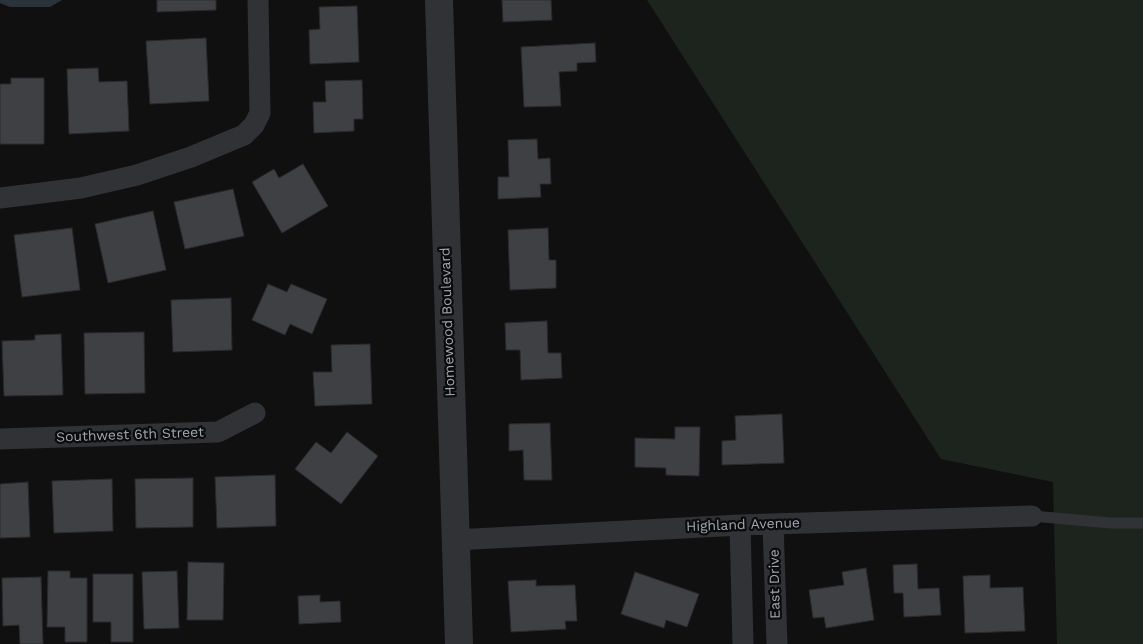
<!DOCTYPE html>
<style>
body{margin:0}
canvas{display:block;background:#101011}
</style>
<canvas width="1143" height="644"></canvas>
<script>
const context = document.querySelector('canvas').getContext('2d');
context.lineJoin = 'round';
function paint(path, color) {
  context.fillStyle = color;
  context.fill(path, 'evenodd');
}
function toPath(rows) {
  const path = new Path2D();
  for (const r of rows) {
    path.moveTo(r[0], r[1]);
    for (let i = 2; i < r.length; i += 2) path.lineTo(r[i], r[i + 1]);
  }
  return path;
}
function stroke(path, color, width, dash) {
  context.strokeStyle = color;
  context.lineWidth = width;
  context.lineCap = dash ? 'butt' : 'round';
  context.setLineDash(dash || []);
  context.stroke(path);
}
function drawText(font, color, halo, rows, align = 'center') {
  context.font = font + ' "Work Sans",sans-serif';
  context.lineWidth = 4.5;
  context.setLineDash([]);
  context.textBaseline = 'middle';
  context.strokeStyle = halo;
  context.fillStyle = color;
  for (const [text, x, y, turn = 0] of rows) {
    context.save();
    context.translate(x, y);
    context.rotate((+turn || 0) * Math.PI / 180);
    context.textAlign = isNaN(turn) ? turn : align;
    if (halo) context.strokeText(text, 0, 0);
    context.fillText(text, 0, 0);
    context.restore();
  }
}
paint(toPath([
 [647,0,1143,0,1143,644,1057,644,1053,482,941,459]
]), '#1d241d');
paint(toPath([
 [0,0,62,0,50,7,10,7,0,3]
]), '#2a3339');
const building = toPath([
 [157,0,216,0,216,10,157,12,157,0],
 [502,0,551,0,552,20,503,22,502,0],
 [357,6,359,62,310,64,309,30,320,29,319,7,357,6],
 [206,38,209,101,150,104,146,41,206,38],
 [595,43,596,62,577,63,577,71,559,72,561,106,524,107,521,47,595,43],
 [98,68,99,82,127,81,129,131,69,134,67,69,98,68],
 [11,78,44,78,44,144,0,144,0,84,11,84,11,78],
 [362,80,363,119,354,119,354,131,314,133,313,102,326,102,325,81,362,80],
 [537,139,538,159,550,158,551,184,540,184,541,197,498,199,498,177,509,177,508,140,537,139],
 [303,164,328,206,282,233,252,182,274,169,279,178,303,164],
 [233,189,244,236,185,249,174,202,233,189],
 [153,211,166,270,108,283,95,224,153,211],
 [72,228,80,290,22,297,14,235,72,228],
 [548,228,549,260,556,260,556,288,510,290,508,230,548,228],
 [268,284,287,292,291,284,327,299,312,334,290,324,285,335,252,320,268,284],
 [231,298,232,350,173,352,171,300,231,298],
 [547,321,548,353,561,353,562,378,521,380,520,350,506,350,505,323,547,321],
 [144,332,145,393,85,394,84,333,144,332],
 [61,334,63,395,4,396,2,341,35,340,35,335,61,334],
 [370,344,372,404,315,406,313,372,332,372,331,345,370,344],
 [782,414,784,463,722,465,722,441,736,440,735,416,782,414],
 [550,423,552,480,524,480,523,450,509,451,509,424,550,423],
 [675,427,700,427,699,476,666,475,666,468,635,467,635,438,675,439,675,427],
 [347,432,378,456,341,504,295,469,316,442,331,453,347,432],
 [275,475,276,526,217,528,215,477,275,475],
 [193,478,193,527,136,528,135,479,193,478],
 [112,479,113,531,54,533,52,481,112,479],
 [28,482,30,537,0,538,0,484,28,482],
 [188,562,224,563,223,620,187,620,188,562],
 [917,564,918,589,939,588,941,615,904,617,903,593,894,593,893,565,917,564],
 [866,568,874,620,826,628,824,617,813,618,809,590,844,585,842,572,866,568],
 [48,571,70,571,70,578,87,578,87,642,65,642,65,627,47,627,48,571],
 [177,571,179,628,144,629,142,572,177,571],
 [635,572,699,594,687,627,666,620,664,628,621,614,635,572],
 [93,574,133,574,133,642,111,642,111,622,93,622,93,574],
 [990,575,990,588,1023,587,1025,631,965,633,963,576,990,575],
 [41,577,43,644,20,644,19,625,3,626,2,578,41,577],
 [536,580,536,586,575,585,577,621,565,621,566,629,511,632,508,581,536,580],
 [320,595,320,602,340,601,341,622,299,624,298,596,320,595]
]);
paint(building, '#3f4044');
stroke(building, '#2a2a2d', 1);
stroke(toPath([
 [1032,516,1111,523,1143,523]
]), '#313236', 11);
stroke(toPath([
 [0,198,81,188,137,175,191,157,244,135,254,125,260,113,258,0],
 [0,439,218,432,255,413],
 [773,524,777,644],
 [740,525,743,644],
 [455,540,740,525,1032,516]
]), '#313236', 21);
stroke(toPath([
 [439,0,459,644]
]), '#313236', 28);
drawText('14px', '#a2a7b1', '#0b0b0c', [
 ["Homewood Boulevard",448,322,-92],
 ["Southwest 6th Street",130,435,-2],
 ["Highland Avenue",743,525,-2],
 ["East Drive",775,584,-91]
]);
</script>
